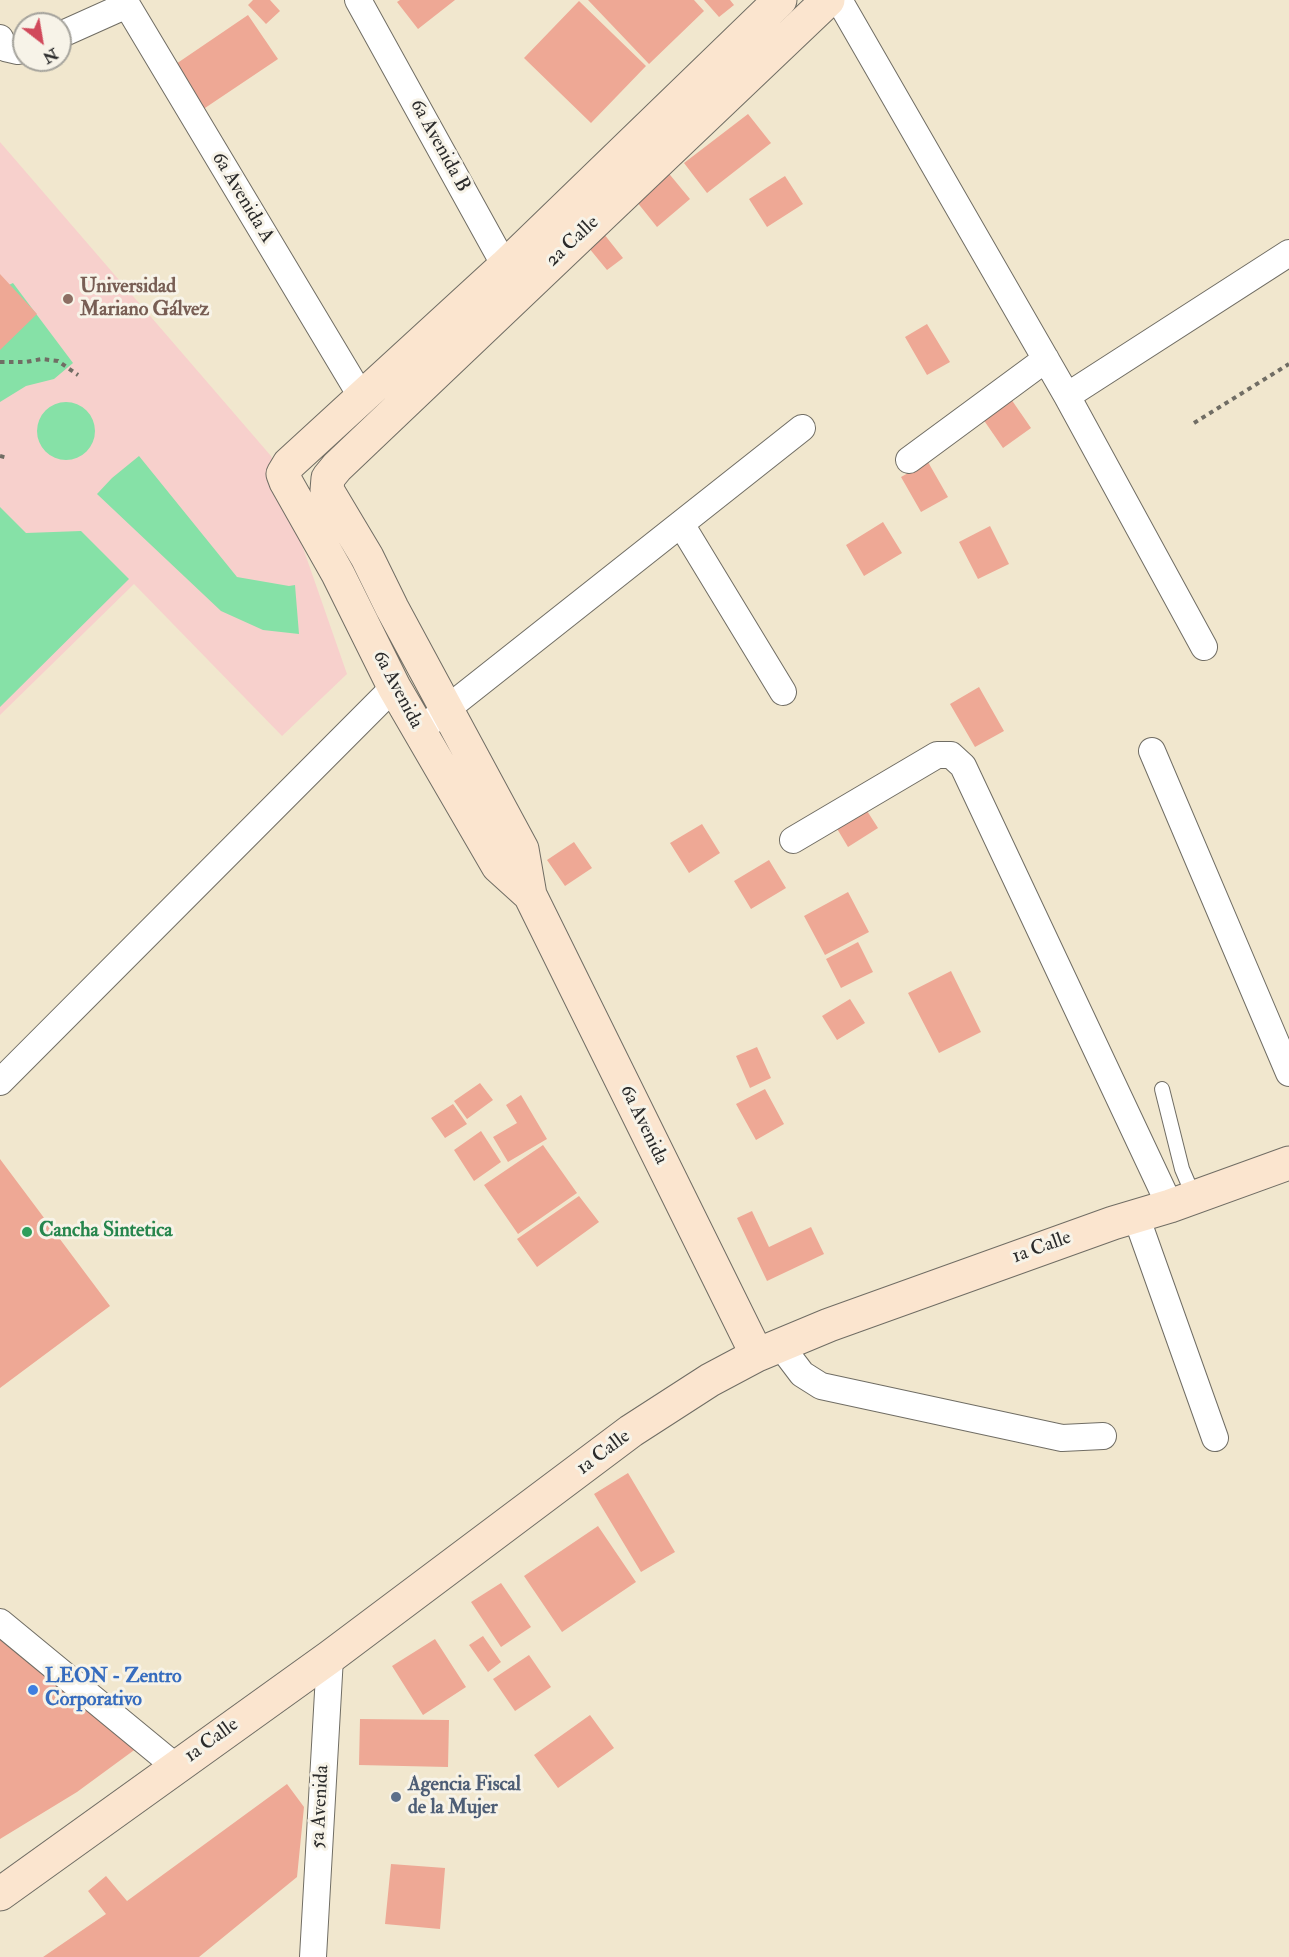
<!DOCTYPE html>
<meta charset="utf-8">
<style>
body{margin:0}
#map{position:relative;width:1289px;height:1957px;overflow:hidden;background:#f1e7ce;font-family:"IM FELL Double Pica",serif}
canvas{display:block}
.north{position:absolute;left:12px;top:12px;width:60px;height:60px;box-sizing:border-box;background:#f7f3e8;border:2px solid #a5a39c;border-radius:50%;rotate:149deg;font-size:16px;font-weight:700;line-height:24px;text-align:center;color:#2b2b2b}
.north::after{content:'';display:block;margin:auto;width:21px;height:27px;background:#d1495b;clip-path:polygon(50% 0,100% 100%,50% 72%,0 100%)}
</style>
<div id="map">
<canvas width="1289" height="1957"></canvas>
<div class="north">N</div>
</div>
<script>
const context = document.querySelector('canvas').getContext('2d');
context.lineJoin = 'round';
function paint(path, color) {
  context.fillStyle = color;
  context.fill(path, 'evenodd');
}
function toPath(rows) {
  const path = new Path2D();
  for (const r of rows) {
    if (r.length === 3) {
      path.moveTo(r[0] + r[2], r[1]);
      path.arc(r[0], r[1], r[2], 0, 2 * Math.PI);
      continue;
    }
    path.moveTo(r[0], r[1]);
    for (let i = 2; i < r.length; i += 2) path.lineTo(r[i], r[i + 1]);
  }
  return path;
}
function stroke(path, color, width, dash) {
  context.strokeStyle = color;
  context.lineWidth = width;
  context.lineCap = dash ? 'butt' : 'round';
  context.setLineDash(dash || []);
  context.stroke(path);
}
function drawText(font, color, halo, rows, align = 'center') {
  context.font = font + ' "IM FELL Double Pica",serif';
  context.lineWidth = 6;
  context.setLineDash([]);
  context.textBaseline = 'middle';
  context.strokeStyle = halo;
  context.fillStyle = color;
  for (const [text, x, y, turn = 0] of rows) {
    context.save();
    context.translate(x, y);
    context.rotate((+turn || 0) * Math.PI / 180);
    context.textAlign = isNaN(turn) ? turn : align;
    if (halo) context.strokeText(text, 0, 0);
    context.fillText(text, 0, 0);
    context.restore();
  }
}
paint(toPath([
 [0,142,271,456,347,674,282,736,134,584,0,715]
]), '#f7d0cc');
paint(toPath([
 [13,283,73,363,54,379,26,386,0,402,0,289],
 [66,431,29],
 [139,456,237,577,289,586,295,585,299,634,263,630,221,611,97,494,112,478],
 [0,507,26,533,81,531,129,579,0,707]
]), '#86e1a7');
paint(toPath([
 [253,0,270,0,280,11,266,24,248,5],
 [400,0,455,0,418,29,397,2],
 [588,0,694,0,704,11,649,64],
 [704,0,730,0,734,5,719,17],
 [579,1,646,66,591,123,524,58],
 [248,15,278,59,202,110,173,66],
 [748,114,771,143,707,193,684,163],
 [666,170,690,199,657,227,633,197],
 [785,176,803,204,767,227,749,199],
 [600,229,623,258,607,270,584,242],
 [0,274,37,314,0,350],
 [927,324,950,362,927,375,905,337],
 [1011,399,1031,428,1003,448,983,419],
 [928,462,948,497,921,512,901,477],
 [883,522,902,553,864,576,846,545],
 [990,526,1009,564,978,579,959,542],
 [979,687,1004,731,975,747,950,704],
 [862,803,878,828,848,847,833,822],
 [702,824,720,853,689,873,670,843],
 [574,842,592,868,565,886,547,860],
 [769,860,786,888,751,909,734,881],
 [848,892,869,932,825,955,804,916],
 [858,942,873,972,841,988,826,959],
 [951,971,981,1032,939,1053,908,993],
 [850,999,865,1023,837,1040,822,1016],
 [757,1047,771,1078,750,1088,736,1056],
 [480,1083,493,1100,467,1119,454,1101],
 [765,1089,784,1124,756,1140,736,1104],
 [521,1095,547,1139,508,1162,493,1137,517,1123,506,1105],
 [453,1104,467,1124,445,1138,431,1118],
 [481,1131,501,1162,474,1181,454,1150],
 [543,1145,577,1193,518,1234,484,1185],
 [0,1159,110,1306,0,1388],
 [579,1196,599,1222,537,1267,517,1239],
 [752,1211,769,1247,811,1227,824,1254,767,1281,737,1218],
 [628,1473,675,1552,641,1572,594,1494],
 [598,1526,636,1582,562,1632,524,1576],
 [501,1583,531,1627,501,1647,471,1602],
 [483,1636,501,1662,488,1672,469,1645],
 [0,1637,137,1748,77,1792,0,1839],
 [435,1639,466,1687,423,1715,392,1666],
 [529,1655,551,1687,515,1711,493,1679],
 [590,1715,614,1748,558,1788,534,1755],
 [360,1719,449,1720,448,1767,359,1765],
 [287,1784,304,1807,297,1877,199,1957,43,1957,106,1914,88,1891,106,1876,127,1901],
 [391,1864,445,1868,440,1929,385,1924]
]), '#eea895');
const lane = toPath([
 [1162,1089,1182,1169,1194,1197]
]);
const street = toPath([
 [124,0,361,396],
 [358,0,505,266,515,279],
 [839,0,1067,396,1204,647],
 [60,35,127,5],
 [0,38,5,48,18,51,24,50],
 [1067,396,1289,253],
 [909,460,1046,359],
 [681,524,783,692],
 [419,731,802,428],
 [1152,751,1289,1073],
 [793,840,937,755,951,755,963,766,1170,1206],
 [0,1082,394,687],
 [1136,1216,1215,1438],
 [780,1345,802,1374,821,1386,1062,1438,1103,1436],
 [0,1622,176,1767],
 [313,1957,330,1657]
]);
const secondary = toPath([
 [530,895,498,866,394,687,338,574,286,482,283,474,289,464,505,266,780,0],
 [757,1355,530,895,522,849,392,608,367,557,327,490,328,478,337,467,828,0],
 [0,1894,330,1657,631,1431,710,1380,757,1355,829,1325,1113,1223,1170,1206,1289,1163]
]);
stroke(lane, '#706d64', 16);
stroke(street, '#706d64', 28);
stroke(secondary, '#706d64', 35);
stroke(toPath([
 [0,362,26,362,42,359,58,361,78,375],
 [1194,423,1289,364],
 [0,456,8,458]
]), '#706d64', 4, [4.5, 4.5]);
stroke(lane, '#fff', 14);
stroke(street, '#fff', 26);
stroke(secondary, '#fbe5cf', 33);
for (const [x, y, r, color] of [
 [68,299,6,"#8d6e63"],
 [27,1232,6,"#2e9e5b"],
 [33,1690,6,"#3f7fe0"],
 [396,1797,6,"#5c6f8a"]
]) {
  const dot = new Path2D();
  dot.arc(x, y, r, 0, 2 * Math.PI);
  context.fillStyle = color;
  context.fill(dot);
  stroke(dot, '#f7f3e8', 2);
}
drawText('20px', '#2b2b2b', '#f7f3e8', [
 ["6a Avenida B",439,146,61],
 ["6a Avenida A",242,198,59],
 ["2a Calle",573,242,-43],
 ["6a Avenida",397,690,62],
 ["6a Avenida",643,1125,64],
 ["1a Calle",1042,1248,-20],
 ["1a Calle",604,1453,-37],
 ["1a Calle",212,1741,-36],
 ["5a Avenida",321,1807,-87]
]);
drawText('bold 20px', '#785e54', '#f7f3e8', [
 ["Universidad",80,288],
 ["Mariano Gálvez",80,311]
], 'left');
drawText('bold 20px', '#27864d', '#f7f3e8', [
 ["Cancha Sintetica",39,1232]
], 'left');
drawText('bold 20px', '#366cbe', '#f7f3e8', [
 ["LEON - Zentro",45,1678],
 ["Corporativo",45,1701]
], 'left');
drawText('bold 20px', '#4e5e75', '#f7f3e8', [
 ["Agencia Fiscal",408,1786],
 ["de la Mujer",408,1809]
], 'left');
</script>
